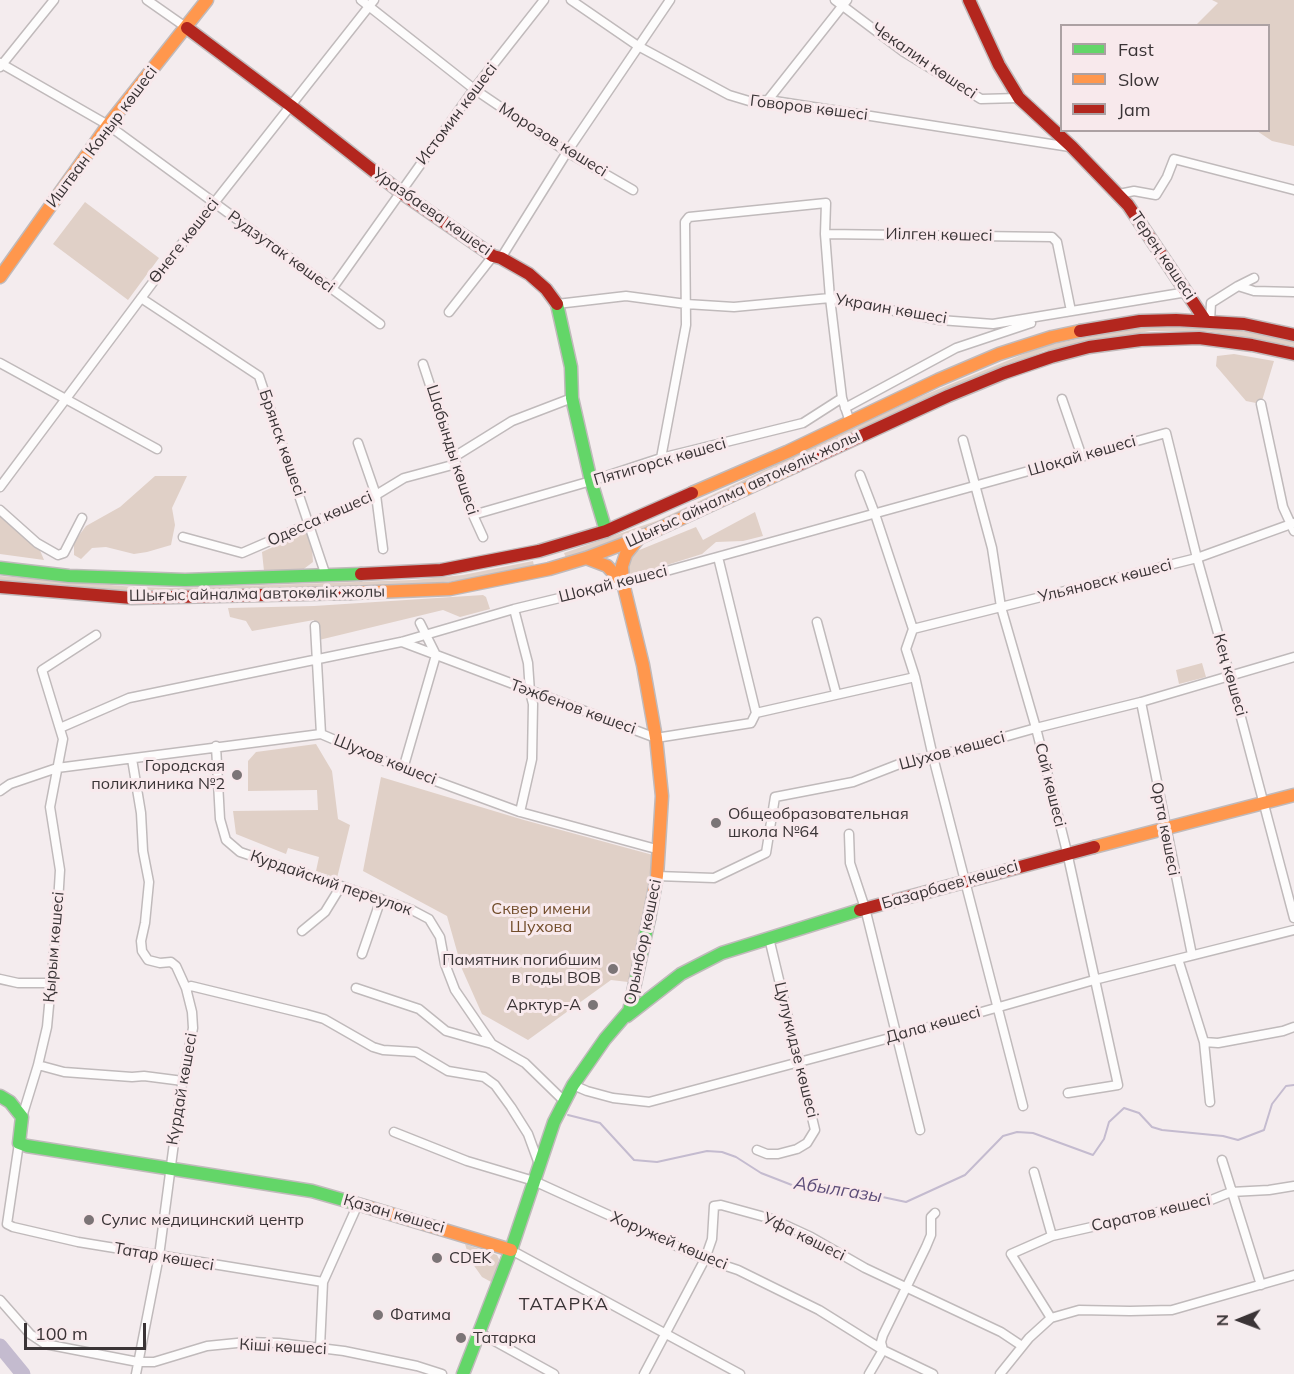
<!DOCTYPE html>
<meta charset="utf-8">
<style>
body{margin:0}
#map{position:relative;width:1294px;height:1374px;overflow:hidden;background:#f4ecee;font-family:Mulish,sans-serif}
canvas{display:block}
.legend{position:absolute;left:1060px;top:24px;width:210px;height:108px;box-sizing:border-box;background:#f8e9ec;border:2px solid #aca1a3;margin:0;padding:8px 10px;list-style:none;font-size:18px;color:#3a3436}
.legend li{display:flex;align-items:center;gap:12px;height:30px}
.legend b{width:30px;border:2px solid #aca1a3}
.north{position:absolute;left:1210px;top:1290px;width:60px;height:60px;-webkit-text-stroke:4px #f8e9ec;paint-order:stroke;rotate:269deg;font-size:16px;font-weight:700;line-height:24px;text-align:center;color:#3a3436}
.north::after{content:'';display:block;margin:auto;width:21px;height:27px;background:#3a3436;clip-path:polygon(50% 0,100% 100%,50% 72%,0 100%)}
.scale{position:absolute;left:24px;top:1323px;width:122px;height:27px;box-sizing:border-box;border:3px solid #3a3436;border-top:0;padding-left:8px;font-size:18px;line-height:21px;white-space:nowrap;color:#3a3436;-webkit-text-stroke:4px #f8e9ec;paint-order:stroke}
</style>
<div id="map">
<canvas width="1294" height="1374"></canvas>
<ul class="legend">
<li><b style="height:8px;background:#63d668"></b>Fast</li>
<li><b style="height:8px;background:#ff974d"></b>Slow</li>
<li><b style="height:8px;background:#b3261e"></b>Jam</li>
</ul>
<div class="north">N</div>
<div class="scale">100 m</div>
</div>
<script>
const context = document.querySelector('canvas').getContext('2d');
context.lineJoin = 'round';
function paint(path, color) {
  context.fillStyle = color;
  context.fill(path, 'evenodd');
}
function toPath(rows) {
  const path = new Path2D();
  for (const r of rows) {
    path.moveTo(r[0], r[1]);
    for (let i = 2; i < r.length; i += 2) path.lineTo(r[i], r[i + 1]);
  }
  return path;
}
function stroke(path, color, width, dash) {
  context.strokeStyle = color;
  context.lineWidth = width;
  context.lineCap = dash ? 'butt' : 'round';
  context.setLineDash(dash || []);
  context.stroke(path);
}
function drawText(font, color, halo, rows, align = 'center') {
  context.font = font + ' Mulish,sans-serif';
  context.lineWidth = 6;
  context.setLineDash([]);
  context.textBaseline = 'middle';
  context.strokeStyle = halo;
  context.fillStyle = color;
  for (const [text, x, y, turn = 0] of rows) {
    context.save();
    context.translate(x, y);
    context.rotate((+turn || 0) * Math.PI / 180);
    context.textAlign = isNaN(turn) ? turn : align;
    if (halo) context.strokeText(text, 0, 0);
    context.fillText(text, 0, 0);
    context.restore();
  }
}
paint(toPath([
 [1212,0,1294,0,1294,146,1272,141,1257,131,1268,130,1268,26,1196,25,1218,3],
 [85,202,159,258,128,300,53,244],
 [1150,325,1208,325,1287,339,1294,341,1294,346,1207,331,1150,331,1044,351,919,403,661,524,566,558,564,553,659,520,917,398,1043,346],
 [1234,354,1274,361,1261,404,1246,401,1216,366,1217,356],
 [155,476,187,476,172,508,175,525,171,545,147,552,134,554,106,547,92,548,81,559,74,555,74,542,86,526,120,507],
 [755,512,763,536,743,541,716,542,702,554,635,575,629,574,626,568,632,553,696,527,703,540],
 [0,514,37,543,44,560,0,554],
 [308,531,312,547,313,562,301,571,264,571,262,552],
 [533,561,534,566,462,580,415,585,135,593,0,581,0,576,135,587,179,588,414,580,463,575],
 [483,595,486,597,490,609,460,617,443,610,319,640,314,620,252,631,246,621,230,617,228,608,314,606],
 [1202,663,1206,677,1179,684,1176,670],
 [316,744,332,771,338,819,350,825,337,878,316,871,319,857,288,848,286,854,236,834,233,811,318,810,317,790,248,791,248,761,256,752],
 [381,777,524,820,653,855,637,949,628,982,611,980,528,1040,482,1014,462,969,447,916,363,871],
 [465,1244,497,1255,499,1259,493,1283,482,1277,470,1260]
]), '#e0d0c7');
stroke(toPath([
 [568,1115,600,1123,634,1160,657,1162,707,1151,722,1152,736,1157,761,1173,797,1187,826,1185,906,1202,965,1175,1003,1136,1017,1132,1033,1133,1093,1155,1104,1139,1109,1122,1124,1108,1139,1113,1152,1127,1162,1130,1223,1136,1238,1140,1264,1130,1272,1104,1286,1086,1294,1085]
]), '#c4bbcf', 2);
stroke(toPath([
 [0,1346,23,1374]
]), '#c4bbcf', 15);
const street = toPath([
 [147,0,187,28],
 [361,0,474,89,567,152,633,190],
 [571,0,638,46,729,95,749,101,768,100,1070,147],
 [835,0,904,52,981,99,1019,98],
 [0,63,108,125,380,324],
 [0,67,54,0],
 [768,100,847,0],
 [1119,194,1134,191,1156,195,1167,177,1174,159,1294,190],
 [825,234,1052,237,1057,242,1071,311,1066,312],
 [501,258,567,152,670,0],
 [1238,286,1254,278],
 [332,289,474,89,544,0],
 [141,298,259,376,326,576],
 [557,304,626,296,686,304,734,307,830,298,940,320,993,324,1187,292],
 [449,312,493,256],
 [1210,321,1211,303,1238,286,1254,291,1294,292],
 [0,363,157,449],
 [423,364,473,515,483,537],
 [1062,399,1082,457],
 [1261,404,1283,507,1294,531],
 [845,408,956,348,1031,323],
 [963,440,992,548,1001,607,1036,728,1067,852,1118,1085,1068,1093],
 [358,443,376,495,383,549],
 [454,457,512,421,572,398],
 [661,458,686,325,685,222,689,217,826,203,825,234,830,298,842,398,850,422],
 [860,475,875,514,913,629,906,649,915,677,933,757,1023,1106],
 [0,487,177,250,374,0],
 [0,510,37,543,58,555,64,553,82,518],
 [473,515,591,481,661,458,803,423,842,398],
 [183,537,242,553,376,495,404,478,456,464],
 [514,609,528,663,530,692,533,704,532,759,520,812],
 [817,622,836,693],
 [315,626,321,734],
 [913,629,1197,558,1294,523],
 [402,642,656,738,751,723,756,713,718,557],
 [1141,702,1192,955],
 [756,713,915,677],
 [60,728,129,698,401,642,514,609,634,580,1166,433,1197,558,1230,676,1294,918],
 [216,746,220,819,226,840,240,852,412,910,429,919,440,937,445,964,455,990,492,1044],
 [132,759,141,813,143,851,149,882,145,923,141,941,142,951,148,960,160,963,171,962,176,966,186,988,192,1012,193,1028,181,1090,159,1256,136,1374],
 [403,769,436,655,420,623],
 [0,791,10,784,57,768,321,734,403,769,520,812,660,850],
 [849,834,850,863,865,908,920,1130],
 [657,876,714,878,766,853,775,797,853,782,907,761,933,757,1036,728,1141,702,1294,657],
 [302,931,325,912,341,886],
 [362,954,381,899],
 [1178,959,1204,1042,1210,1102],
 [0,979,18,983,51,983],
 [186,988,191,986,306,1014,324,1019,373,1047,383,1050,416,1052,448,1071,484,1077,495,1085,511,1107,528,1134,539,1164],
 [356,988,419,1009,446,1031,492,1044,525,1063,564,1101],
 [1204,1042,1218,1043,1283,1031,1294,1027],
 [38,1065,64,1072,132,1077,144,1076,183,1081],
 [573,1085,587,1091,613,1098,649,1102,897,1036,1094,980,1294,930],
 [22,1117,38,1065,47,1027,57,920,60,870,50,807,63,739,42,670,96,635],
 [394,1132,467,1161,534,1181,705,1259,738,1270,819,1310,883,1350,933,1374],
 [19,1143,7,1224,13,1227,78,1242,323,1282],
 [757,1150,767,1154,778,1154,797,1149,807,1143,815,1130,769,938],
 [1222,1160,1261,1285],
 [1034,1172,1052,1236],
 [511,1250,740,1374],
 [0,1300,30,1334,45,1344,138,1362,154,1362,207,1346,247,1342,279,1343,344,1351,417,1366,442,1374],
 [1051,1318,1011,1254,1052,1236,1211,1200,1231,1192,1269,1190,1294,1186],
 [480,1333,554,1374],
 [320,1347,323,1282,358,1204],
 [644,1374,705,1259,712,1239,714,1206,721,1205,772,1219,811,1237,865,1268,1001,1332,1022,1346],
 [869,1374,883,1350,881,1342,883,1335,926,1247,931,1235,931,1217,935,1213],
 [1000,1374,1029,1338,1051,1318,1079,1310,1130,1311,1172,1310,1294,1275]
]);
const fast = toPath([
 [557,304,571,367,572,398,591,481,606,531],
 [0,568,69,576,185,580,361,574],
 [627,1016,681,974,722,953,860,910],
 [0,1096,10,1102,22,1117,19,1143,27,1146,312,1191,354,1203],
 [463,1374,511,1250,554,1122,573,1085,605,1039,629,1011,649,919]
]);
const slow = toPath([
 [0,277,108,125,207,0],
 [692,493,787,452,938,380,999,354,1052,337,1080,331],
 [639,538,626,554,622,566,623,583,643,665,656,738,662,796,657,876,649,919],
 [586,558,607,566,623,583],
 [350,593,450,589,549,569,586,558,639,538,796,466],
 [1094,847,1294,795],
 [354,1203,511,1250]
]);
const jam = toPath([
 [969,0,999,65,1019,98,1072,147,1128,205,1205,320],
 [187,28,291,106,399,191,493,256,501,258,529,274,546,289,557,304],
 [1080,331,1140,321,1176,320,1244,324,1294,335],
 [796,466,948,396,1004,373,1051,357,1089,347,1141,340,1199,338,1252,345,1294,354],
 [361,574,441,570,539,551,606,531,692,493],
 [0,587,132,598,350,593],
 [860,910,1094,847]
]);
stroke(street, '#c0babb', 11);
stroke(fast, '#c0babb', 15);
stroke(slow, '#c0babb', 15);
stroke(jam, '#c0babb', 15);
stroke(street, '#fdfcfc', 8);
stroke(fast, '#63d668', 12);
stroke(slow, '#ff974d', 12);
stroke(jam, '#b3261e', 12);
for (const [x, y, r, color] of [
 [237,775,6,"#7b7476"],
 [716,823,6,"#7b7476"],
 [613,969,6,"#7b7476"],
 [593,1005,6,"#7b7476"],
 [89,1220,6,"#7b7476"],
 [437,1258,6,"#7b7476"],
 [378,1315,6,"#7b7476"],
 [461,1338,6,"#7b7476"]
]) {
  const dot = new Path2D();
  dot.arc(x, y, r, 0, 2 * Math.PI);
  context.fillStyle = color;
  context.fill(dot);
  stroke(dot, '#f8e9ec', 2);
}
drawText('16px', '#3a3436', '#f8e9ec', [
 ["Чекалин көшесі",924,61,34],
 ["Говоров көшесі",809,108,7],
 ["Истомин көшесі",457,114,-53],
 ["Иштван Коныр көшесі",102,137,-53],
 ["Морозов көшесі",553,140,32],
 ["Уразбаева көшесі",432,212,35],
 ["Иілген көшесі",939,235,1],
 ["Өнеге көшесі",184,241,-52],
 ["Рудзутак көшесі",281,252,36],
 ["Терең көшесі",1163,256,56],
 ["Украин көшесі",891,309,10],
 ["Брянск көшесі",282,443,71],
 ["Шабынды көшесі",452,450,72],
 ["Шоқай көшесі",1082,456,-16],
 ["Пятигорск көшесі",660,462,-16],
 ["Шығыс айналма автокөлік жолы",743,489,-25],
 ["Одесса көшесі",320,519,-24],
 ["Ульяновск көшесі",1105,581,-14],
 ["Шоқай көшесі",613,584,-14],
 ["Шығыс айналма автокөлік жолы",257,594,-1],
 ["Кең көшесі",1230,675,74],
 ["Тәжбенов көшесі",573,707,20],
 ["Шухов көшесі",952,751,-15],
 ["Шухов көшесі",385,760,22],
 ["Сай көшесі",1050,785,76],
 ["Орта көшесі",1165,829,79],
 ["Курдайский переулок",331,883,19],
 ["Базарбаев көшесі",950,885,-16],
 ["Орынбор көшесі",643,942,-78],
 ["Қырым көшесі",54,947,-85],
 ["Дала көшесі",933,1025,-16],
 ["Цулукидзе көшесі",796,1050,76],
 ["Күрдай көшесі",182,1089,-80],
 ["Саратов көшесі",1151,1213,-13],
 ["Қазан көшесі",394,1214,16],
 ["Уфа көшесі",804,1237,26],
 ["Хоружей көшесі",669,1241,23],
 ["Татар көшесі",164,1257,10],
 ["Кіші көшесі",283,1347,3]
]);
drawText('16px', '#3a3436', '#f8e9ec', [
 ["Городская",225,766,"right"],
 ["поликлиника №2",225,784,"right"],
 ["Общеобразовательная",728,814],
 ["школа №64",728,832],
 ["Памятник погибшим",601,960,"right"],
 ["в годы ВОВ",601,978,"right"],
 ["Арктур-А",581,1005,"right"],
 ["Сулис медицинский центр",101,1220],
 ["CDEK",449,1258],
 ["Фатима",390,1315],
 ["Татарка",473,1338]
], 'left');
drawText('16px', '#724d2b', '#f8e9ec', [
 ["Сквер имени",541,909],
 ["Шухова",541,927]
]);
drawText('italic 18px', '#5d4e79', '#f8e9ec', [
 ["Абылгазы",838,1190,9]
]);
context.letterSpacing = '1.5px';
drawText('18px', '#3a3436', '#f8e9ec', [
 ["ТАТАРКА",564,1305]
]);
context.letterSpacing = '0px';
</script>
